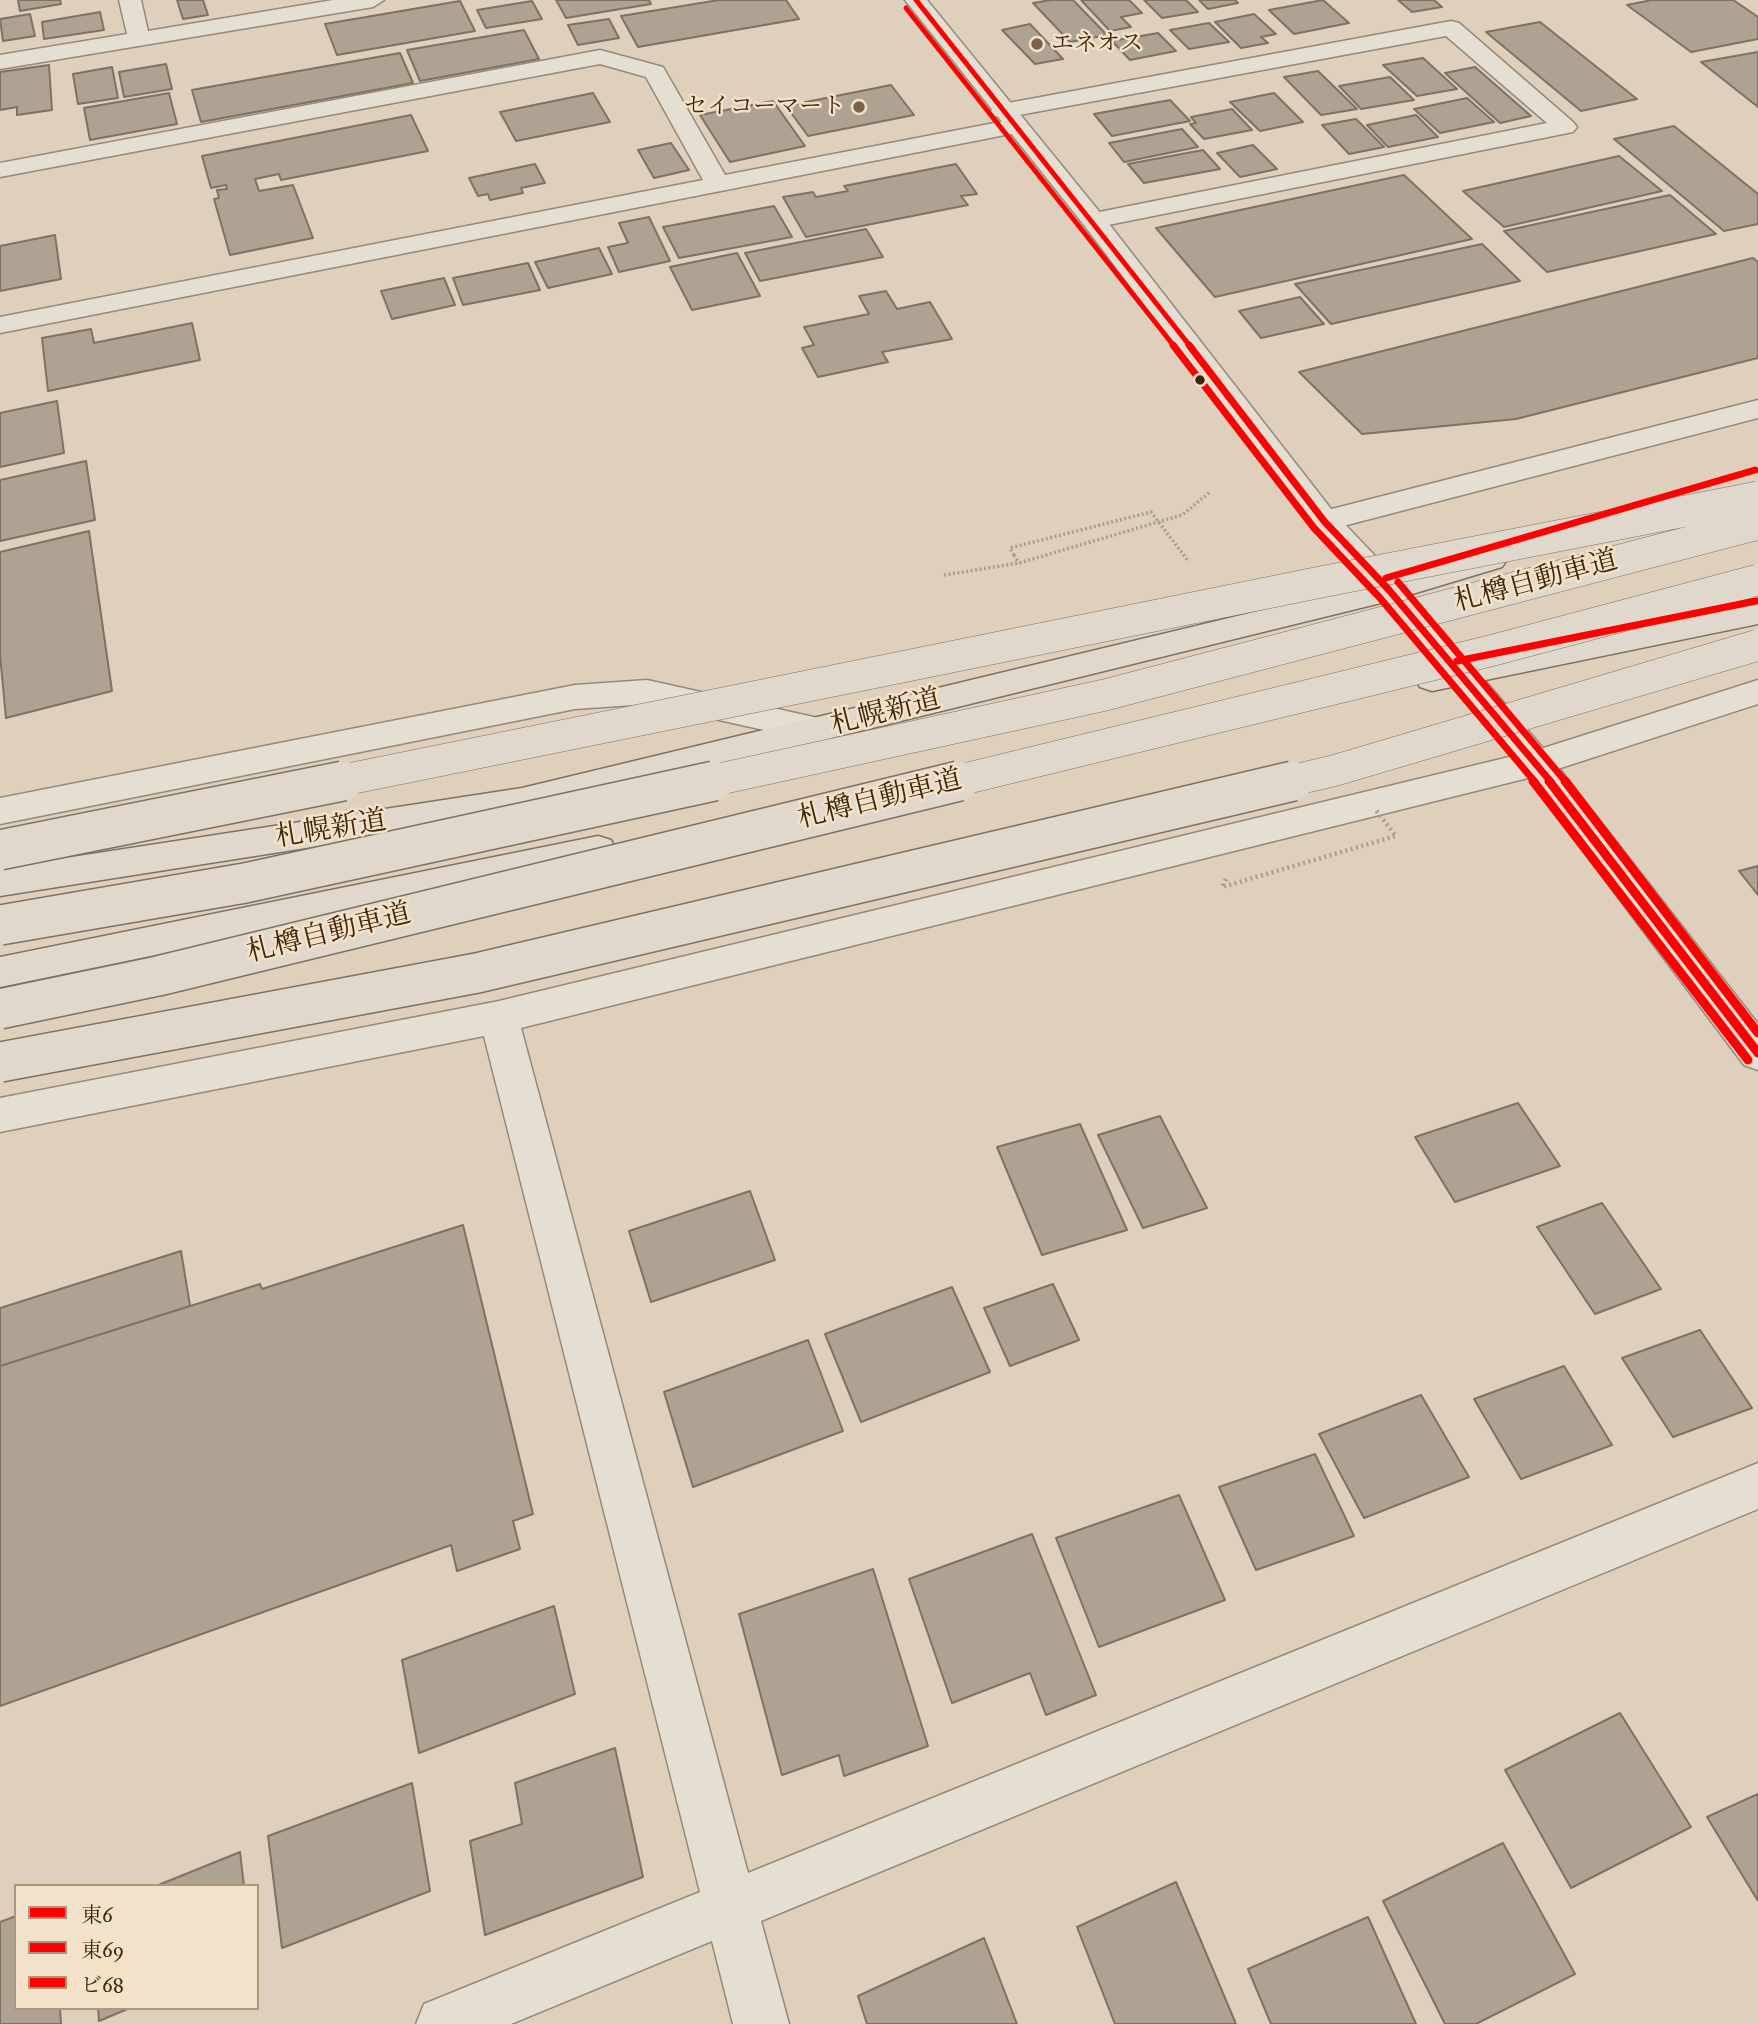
<!DOCTYPE html>
<meta charset="utf-8">
<style>
body{margin:0}
#map{position:relative;width:1758px;height:2024px;overflow:hidden;background:#ded0bc;font-family:"IM FELL Great Primer","Noto Serif JP",serif}
canvas{display:block}
.legend{position:absolute;left:14px;top:1884px;width:245px;height:126px;box-sizing:border-box;background:#f3e2ca;border:2px solid #ac977c;margin:0;padding:9px 12px;list-style:none;font-size:21px;color:#422607}
.legend li{display:flex;align-items:center;gap:14px;height:35px}
.legend b{width:35px;border:2px solid #ac977c}
</style>
<div id="map">
<canvas width="1758" height="2024"></canvas>
<ul class="legend">
<li><b style="height:9px;background:#f00"></b>東6</li>
<li><b style="height:9px;background:#f00"></b>東69</li>
<li><b style="height:9px;background:#f00"></b>ビ68</li>
</ul>
</div>
<script>
const context = document.querySelector('canvas').getContext('2d');
context.lineJoin = 'round';
function paint(path, color) {
  context.fillStyle = color;
  context.fill(path, 'evenodd');
}
function toPath(rows) {
  const path = new Path2D();
  for (const r of rows) {
    path.moveTo(r[0], r[1]);
    for (let i = 2; i < r.length; i += 2) path.lineTo(r[i], r[i + 1]);
  }
  return path;
}
function stroke(path, color, width, dash) {
  context.strokeStyle = color;
  context.lineWidth = width;
  context.lineCap = dash ? 'butt' : 'round';
  context.setLineDash(dash || []);
  context.stroke(path);
}
function drawText(font, color, halo, rows, align = 'center') {
  context.font = font + ' "IM FELL Great Primer","Noto Serif JP",serif';
  context.lineWidth = 5;
  context.setLineDash([]);
  context.textBaseline = 'middle';
  context.strokeStyle = halo;
  context.fillStyle = color;
  for (const [text, x, y, turn = 0] of rows) {
    context.save();
    context.translate(x, y);
    context.rotate((+turn || 0) * Math.PI / 180);
    context.textAlign = isNaN(turn) ? turn : align;
    if (halo) context.strokeText(text, 0, 0);
    context.fillText(text, 0, 0);
    context.restore();
  }
}
const building = toPath([
 [18,0,60,0,61,4,20,11,18,0],
 [177,0,203,0,208,15,183,19,177,0],
 [556,0,649,0,651,4,566,18,556,0],
 [719,0,786,0,799,19,638,47,621,16,719,0],
 [1051,0,1073,0,1107,35,1070,42,1033,3,1051,0],
 [1081,0,1129,0,1142,13,1121,17,1131,27,1110,31,1081,0],
 [1144,0,1186,0,1198,12,1162,18,1144,0],
 [1199,0,1235,0,1238,3,1208,9,1199,0],
 [1323,0,1349,23,1294,34,1269,10,1323,0],
 [1398,0,1434,0,1442,7,1412,12,1398,0],
 [1652,0,1733,0,1758,17,1758,39,1691,52,1627,5,1652,0],
 [460,1,475,31,337,55,325,24,460,1],
 [532,1,542,19,486,28,477,10,532,1],
 [100,12,104,30,44,39,42,22,100,12],
 [30,14,35,36,3,41,0,19,30,14],
 [1254,14,1276,34,1261,37,1268,43,1241,48,1215,22,1254,14],
 [609,19,619,38,578,45,568,25,609,19],
 [1540,22,1637,99,1581,111,1486,32,1540,22],
 [1209,23,1229,42,1189,49,1170,30,1209,23],
 [1030,24,1063,59,1035,64,1002,30,1030,24],
 [524,30,539,59,420,81,407,50,524,30],
 [1158,33,1176,51,1130,60,1112,41,1158,33],
 [1758,52,1758,107,1701,62,1758,52],
 [400,53,413,83,201,122,192,90,400,53],
 [1423,58,1457,89,1417,96,1383,65,1423,58],
 [166,64,172,89,124,97,119,72,166,64],
 [49,65,52,110,17,115,17,107,0,110,0,72,49,65],
 [112,67,118,98,78,104,73,74,112,67],
 [1475,67,1531,116,1500,123,1445,73,1475,67],
 [1318,71,1357,109,1321,115,1284,77,1318,71],
 [1390,77,1414,100,1361,109,1339,86,1390,77],
 [891,85,914,115,808,136,786,106,891,85],
 [169,93,177,124,90,140,84,108,169,93],
 [593,93,610,122,516,141,500,112,593,93],
 [1274,93,1303,122,1260,131,1230,102,1274,93],
 [1467,98,1494,122,1440,133,1414,109,1467,98],
 [1170,100,1190,121,1112,136,1094,114,1170,100],
 [773,101,805,146,730,162,700,115,773,101],
 [1232,109,1252,130,1204,139,1190,124,1196,123,1191,117,1232,109],
 [411,115,428,151,281,180,279,174,255,179,259,191,293,185,313,238,230,255,214,199,219,198,217,190,227,189,226,185,211,188,202,156,411,115],
 [1416,115,1438,137,1388,147,1367,125,1416,115],
 [1356,119,1384,147,1349,154,1322,125,1356,119],
 [1674,126,1758,194,1758,224,1724,231,1614,139,1674,126],
 [1182,129,1198,147,1124,162,1109,143,1182,129],
 [671,143,689,170,654,178,638,150,671,143],
 [1253,145,1277,169,1240,177,1217,153,1253,145],
 [1203,150,1220,169,1144,183,1128,164,1203,150],
 [1619,156,1662,191,1504,227,1463,191,1619,156],
 [535,164,545,183,521,188,523,193,490,200,488,194,478,196,469,178,535,164],
 [956,164,977,194,961,196,968,205,806,237,783,197,813,192,816,197,848,191,844,186,956,164],
 [1404,175,1472,239,1215,297,1156,228,1404,175],
 [1670,195,1716,234,1547,272,1504,231,1670,195],
 [774,206,792,237,679,258,663,227,774,206],
 [649,217,670,261,619,272,608,247,628,243,619,223,649,217],
 [866,229,883,257,760,281,745,253,866,229],
 [55,235,61,279,0,291,0,246,55,235],
 [1482,244,1520,281,1331,324,1295,284,1482,244],
 [599,248,612,274,548,288,535,262,599,248],
 [737,253,760,296,692,310,670,267,737,253],
 [1753,258,1758,262,1758,358,1516,419,1362,434,1299,372,1753,258],
 [528,263,540,290,463,305,453,278,528,263],
 [444,278,455,305,392,319,381,291,444,278],
 [886,291,897,309,930,302,952,339,882,352,888,362,818,377,802,348,814,345,804,327,869,314,859,296,886,291],
 [1300,297,1324,324,1261,338,1239,311,1300,297],
 [192,323,200,360,48,391,42,338,91,329,94,343,192,323],
 [57,401,64,453,0,467,0,413,57,401],
 [86,461,95,520,0,541,0,480,86,461],
 [89,531,112,691,6,718,0,655,0,552,89,531],
 [1758,866,1758,895,1739,871,1758,866],
 [1518,1103,1560,1166,1455,1202,1415,1137,1518,1103],
 [1160,1116,1207,1208,1143,1228,1098,1135,1160,1116],
 [1080,1124,1127,1230,1042,1255,997,1147,1080,1124],
 [750,1191,775,1260,651,1302,629,1231,750,1191],
 [1602,1203,1661,1289,1595,1314,1537,1227,1602,1203],
 [463,1225,533,1514,513,1521,520,1549,457,1571,451,1545,0,1706,0,1366,260,1284,262,1289,463,1225],
 [181,1251,190,1306,0,1366,0,1308,181,1251],
 [1053,1284,1079,1340,1010,1366,984,1308,1053,1284],
 [952,1287,990,1372,861,1422,825,1334,952,1287],
 [1700,1330,1752,1408,1673,1437,1622,1358,1700,1330],
 [808,1340,843,1431,693,1487,664,1392,808,1340],
 [1564,1366,1612,1445,1521,1479,1474,1399,1564,1366],
 [1421,1395,1469,1477,1364,1518,1319,1434,1421,1395],
 [1315,1454,1354,1536,1256,1570,1219,1487,1315,1454],
 [1179,1495,1225,1600,1099,1647,1056,1538,1179,1495],
 [1032,1534,1096,1695,1046,1715,1030,1673,952,1703,909,1579,1032,1534],
 [873,1569,928,1746,844,1776,839,1755,782,1775,739,1614,873,1569],
 [554,1606,575,1694,419,1753,402,1660,554,1606],
 [1620,1713,1691,1827,1571,1888,1505,1770,1620,1713],
 [615,1748,643,1877,485,1935,470,1841,522,1824,515,1783,615,1748],
 [412,1783,430,1891,282,1948,268,1836,412,1783],
 [1758,1794,1758,1901,1707,1817,1758,1794],
 [1503,1843,1575,1974,1476,2024,1445,2024,1383,1901,1503,1843],
 [240,1852,244,1886,156,1886,240,1852],
 [1176,1882,1236,2024,1115,2024,1077,1927,1176,1882],
 [16,1916,16,2008,60,2008,61,2024,0,2024,0,1922,16,1916],
 [1368,1917,1416,2024,1271,2024,1248,1969,1368,1917],
 [984,1938,1017,2024,867,2024,858,1996,984,1938],
 [98,2008,130,2008,99,2021,98,2008]
]);
paint(building, '#aea293');
stroke(building, '#7e7263', 2);
const minor = toPath([
 [119,0,141,0,148,31,333,0,384,0,373,7,0,69,0,55,127,34,119,0],
 [1451,21,1459,23,1573,122,1577,127,1573,132,1093,228,1084,225,1080,220,1084,215,1547,123,1446,36,1003,118,995,116,991,111,995,106,1003,104,1451,21],
 [600,50,663,67,725,175,1015,119,1023,121,1027,126,1023,131,1015,133,0,333,0,317,703,180,646,77,600,64,0,177,0,163,600,50],
 [1758,400,1758,418,1324,531,1313,528,1309,521,1313,514,1324,511,1758,400],
 [647,680,818,718,830,721,835,730,830,739,818,742,647,704,575,709,0,824,0,798,575,685,647,680],
 [1758,680,1758,704,1536,776,521,1028,748,1873,1758,1463,1758,1509,761,1921,789,2024,733,2024,712,1941,511,2024,416,2024,424,2004,700,1892,484,1036,0,1132,0,1098,499,1001,1534,751,1758,680]
]);
const tertiary = toPath([
 [905,0,927,0,1102,215,1335,514,1400,582,1548,754,1758,1024,1758,1070,1744,1065,1524,772,1378,598,1313,528,1084,225,905,0]
]);
const trunk = toPath([
 [1491,550,1502,553,1507,560,1502,567,1389,601,522,814,0,896,0,868,522,788,1387,580,1491,550],
 [1758,602,1758,624,1432,691,1420,687,1415,679,1420,671,1432,667,1758,602],
 [598,836,611,840,616,850,611,860,598,864,0,987,0,957,598,836]
]);
stroke(minor, '#95897a', 3);
stroke(tertiary, '#95897a', 3);
stroke(trunk, '#7e7263', 3);
stroke(toPath([
 [1014,555,1019,563],
 [944,575,1019,563,1182,515,1210,492]
]), '#a69e93', 3.5, [2, 2.5]);
paint(minor, '#e5ded3');
paint(tertiary, '#e5ded3');
paint(trunk, '#e0d8cc');
const motorwayBridgeFar1 = toPath([
 [334,782,1326,581,1758,497],
 [706,782,1105,695,1758,524],
 [952,782,1490,651,1758,580],
 [1285,782,1333,771,1758,645]
]);
const motorwayBridge = toPath([
 [0,850,343,781],
 [0,925,245,883,714,781],
 [0,1009,158,976,959,781],
 [0,1062,477,973,1293,781]
]);
stroke(motorwayBridgeFar1, '#7e7263', 32, []);
stroke(motorwayBridge, '#7e7263', 42, []);
stroke(toPath([
 [1014,555,1010,548,1151,512,1189,562]
]), '#a69e93', 3.5, [2, 2.5]);
stroke(toPath([
 [1226,879,1222,887,1396,836,1375,809]
]), '#a69e93', 4.5, [2, 3.5]);
stroke(motorwayBridgeFar1, '#e0d8cc', 31);
stroke(motorwayBridge, '#e0d8cc', 39);
stroke(toPath([
 [916,0,1190,346]
]), '#f00', 5);
stroke(toPath([
 [1189,345,1324,521,1389,590,1551,782]
]), '#f00', 7);
stroke(toPath([
 [1549,781,1758,1053]
]), '#f00', 9);
stroke(toPath([
 [906,8,1174,346]
]), '#f00', 5);
stroke(toPath([
 [1173,345,1314,528,1380,598,1535,782]
]), '#f00', 7);
stroke(toPath([
 [1533,781,1748,1060]
]), '#f00', 9);
stroke(toPath([
 [1386,578,1755,470],
 [1398,582,1566,782],
 [1457,661,1756,601]
]), '#f00', 7);
stroke(toPath([
 [1565,781,1758,1033]
]), '#f00', 9);
for (const [x, y, r, color] of [
 [1037,44,7,"#796246"],
 [859,107,7,"#796246"],
 [1200,380,6,"#422607"]
]) {
  const dot = new Path2D();
  dot.arc(x, y, r, 0, 2 * Math.PI);
  context.fillStyle = color;
  context.fill(dot);
  stroke(dot, '#f3e2ca', 2.5);
}
drawText('23px', '#422607', '#f3e2ca', [
 ["エネオス",1051,44],
 ["セイコーマート",845,107,"right"]
], 'left');
drawText('28px', '#422607', '#f3e2ca', [
 ["札樽自動車道",1536,582,-15],
 ["札幌新道",886,713,-14],
 ["札樽自動車道",880,800,-14],
 ["札幌新道",331,830,-9],
 ["札樽自動車道",329,934,-14]
]);
</script>
